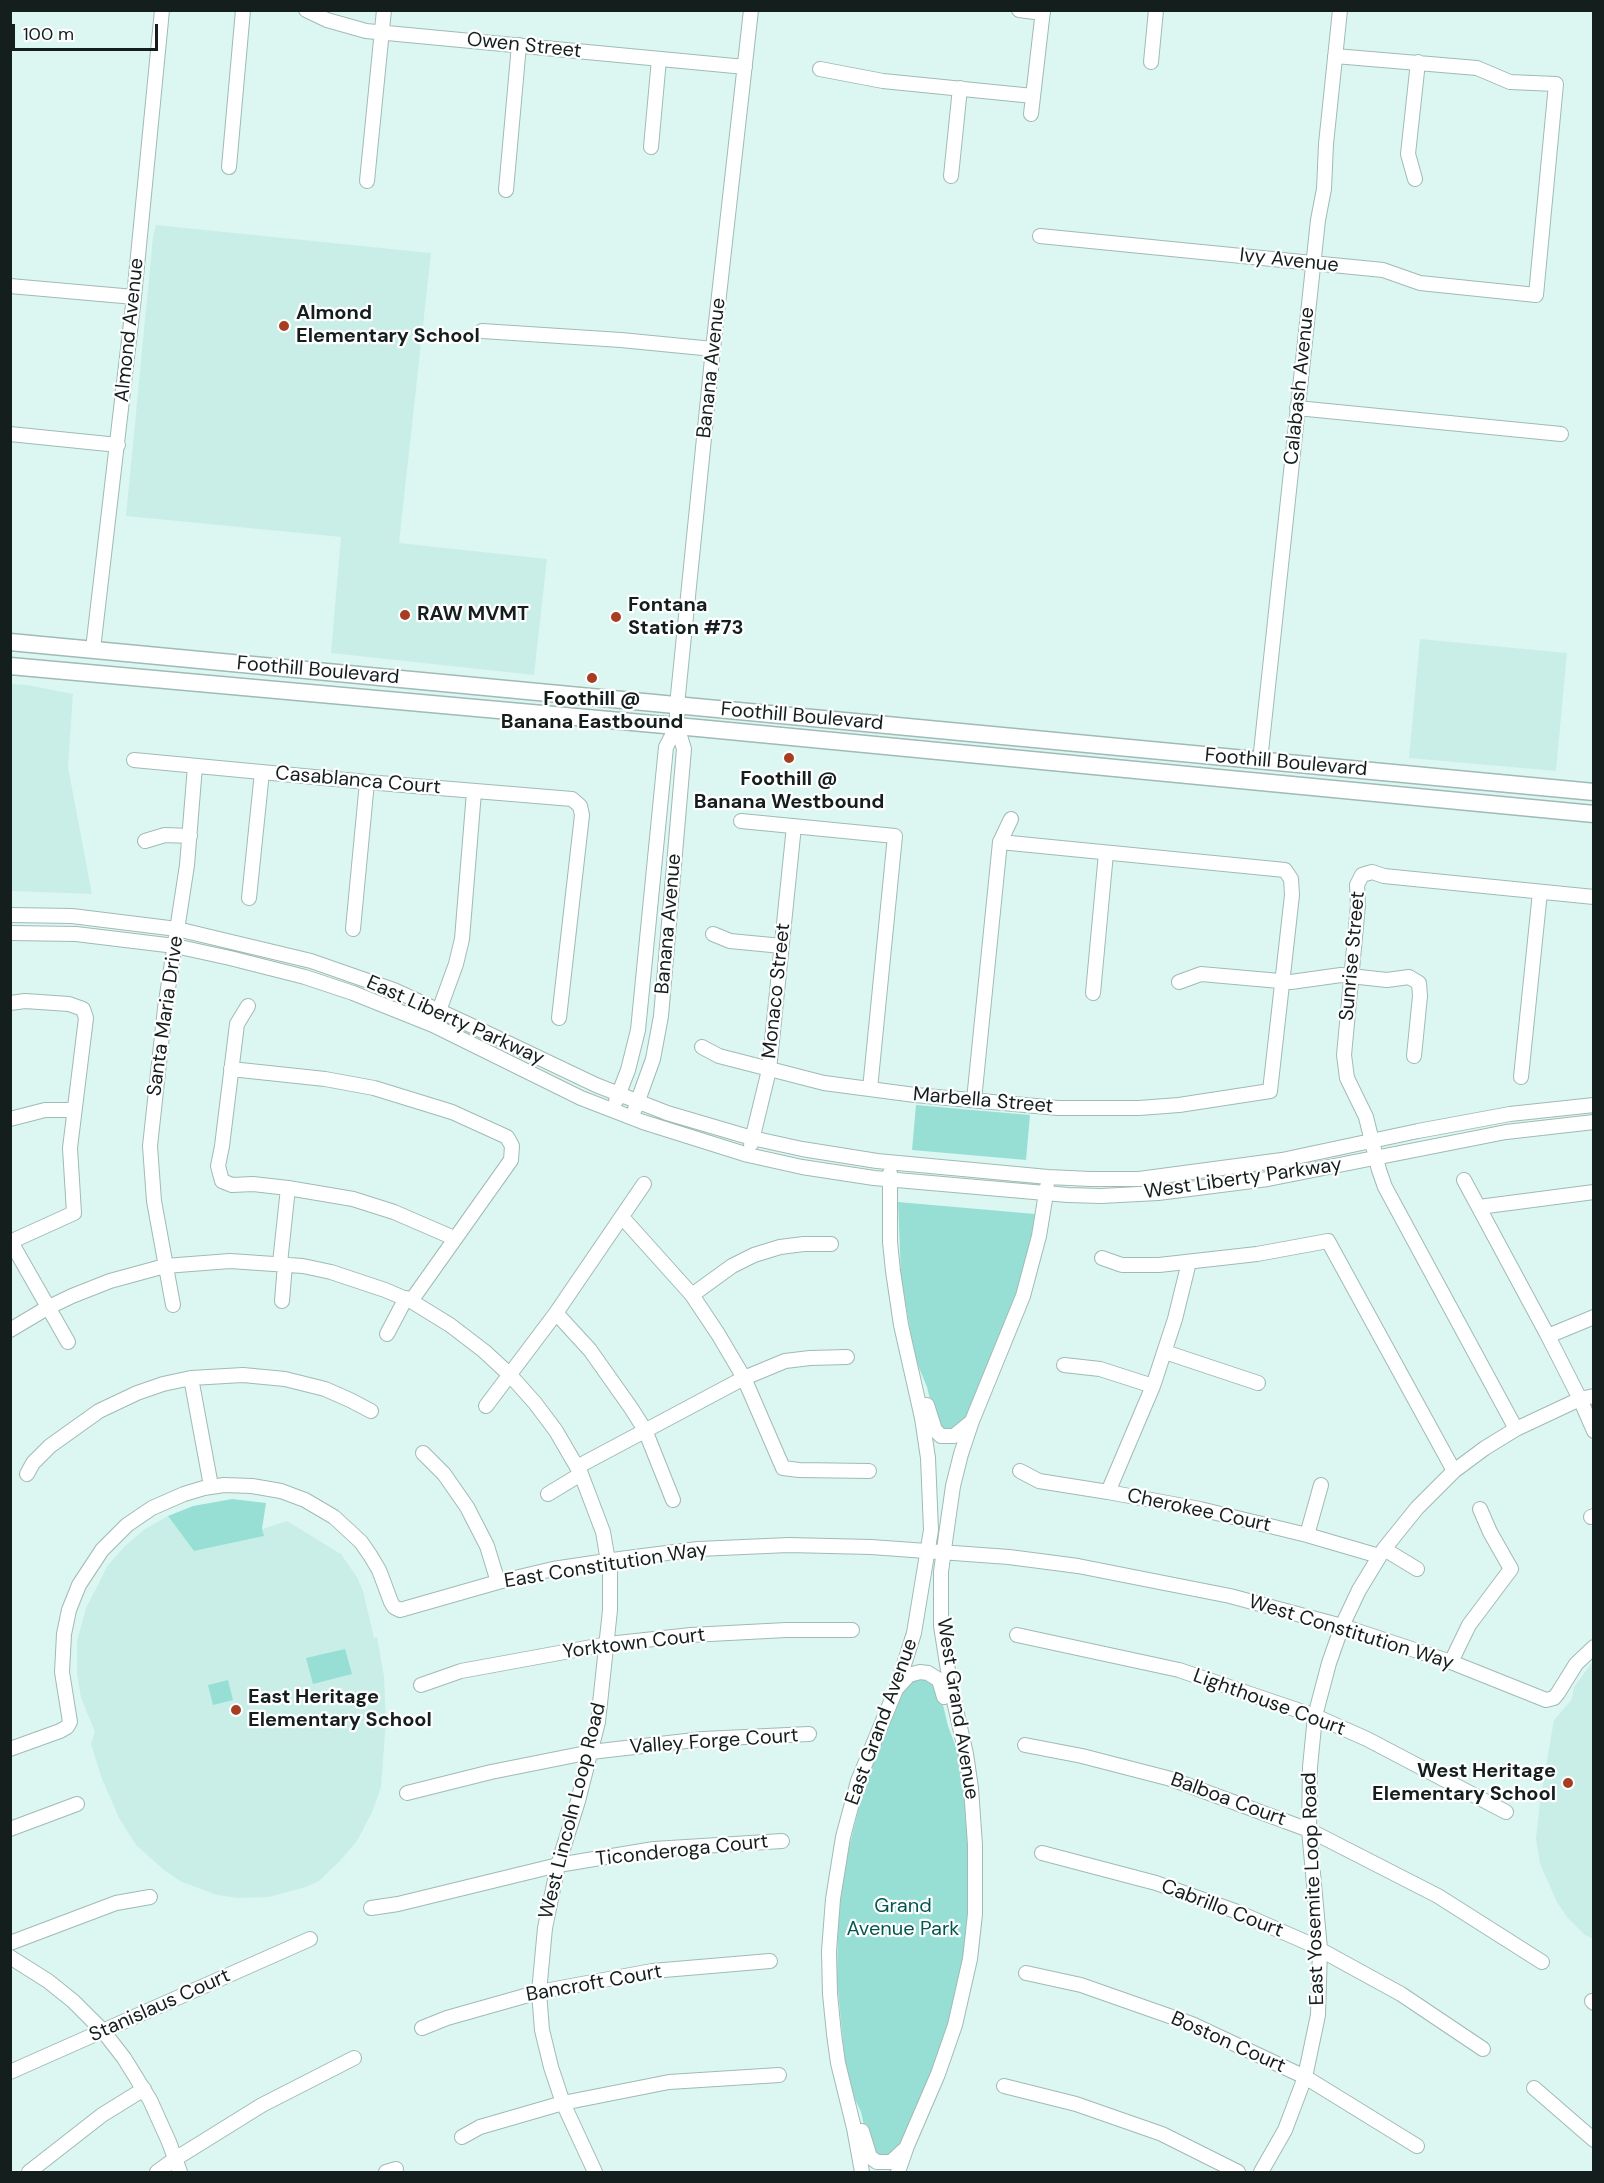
<!DOCTYPE html>
<style>
body{margin:0}
#map{position:relative;width:1604px;height:2183px;overflow:hidden;background:#dcf7f2;font-family:"DM Sans",sans-serif}
canvas{display:block}
.frame{position:absolute;inset:0;border:12px solid #141e1d;pointer-events:none}
.scale{position:absolute;left:12px;top:24px;width:146px;height:27px;box-sizing:border-box;border:3px solid #141e1d;border-top:0;padding-left:8px;font-size:18px;line-height:21px;white-space:nowrap;color:#141e1d;-webkit-text-stroke:4px #fff;paint-order:stroke}
</style>
<div id="map">
<canvas width="1604" height="2183"></canvas>
<div class="frame"></div>
<div class="scale">100 m</div>
</div>
<script>
const context = document.querySelector('canvas').getContext('2d');
context.lineJoin = 'round';
function paint(path, color) {
  context.fillStyle = color;
  context.fill(path, 'evenodd');
}
function toPath(rows) {
  const path = new Path2D();
  for (const r of rows) {
    path.moveTo(r[0], r[1]);
    for (let i = 2; i < r.length; i += 2) path.lineTo(r[i], r[i + 1]);
  }
  return path;
}
function stroke(path, color, width, dash) {
  context.strokeStyle = color;
  context.lineWidth = width;
  context.lineCap = dash ? 'butt' : 'round';
  context.setLineDash(dash || []);
  context.stroke(path);
}
function drawText(font, color, halo, rows, align = 'center') {
  context.font = font + ' "DM Sans",sans-serif';
  context.lineWidth = 4.5;
  context.setLineDash([]);
  context.textBaseline = 'middle';
  context.strokeStyle = halo;
  context.fillStyle = color;
  for (const [text, x, y, turn = 0] of rows) {
    context.save();
    context.translate(x, y);
    context.rotate((+turn || 0) * Math.PI / 180);
    context.textAlign = isNaN(turn) ? turn : align;
    if (halo) context.strokeText(text, 0, 0);
    context.fillText(text, 0, 0);
    context.restore();
  }
}
paint(toPath([
 [156,225,431,253,399,543,547,559,534,675,331,653,341,537,126,516,153,237],
 [1420,639,1567,653,1556,771,1409,758],
 [10,684,28,685,73,694,68,767,92,894,11,891],
 [168,1516,194,1551,263,1536,262,1529,287,1521,341,1554,357,1577,363,1591,374,1638,377,1637,384,1676,386,1722,381,1787,372,1812,357,1841,339,1862,319,1881,306,1887,269,1897,237,1898,217,1895,182,1882,164,1870,136,1845,119,1818,102,1779,91,1744,95,1732,81,1698,77,1674,77,1641,86,1608,108,1565,124,1547,145,1529],
 [1593,1661,1593,1939,1585,1935,1567,1917,1557,1902,1540,1864,1536,1839,1540,1801,1554,1720,1572,1699,1574,1687]
]), '#c9eee8');
paint(toPath([
 [916,1105,1030,1115,1026,1160,912,1150],
 [898,1202,1035,1214,1031,1240,1009,1318,964,1423,955,1430,943,1429,938,1426,933,1412,927,1387,915,1358,901,1276],
 [232,1499,266,1503,262,1529,264,1536,194,1551,168,1516,193,1506],
 [345,1649,352,1674,313,1684,306,1658],
 [923,1677,939,1688,948,1726,960,1758,967,1809,968,1916,963,1960,945,2036,935,2063,898,2150,889,2157,878,2156,869,2148,861,2112,847,2083,837,1980,838,1920,843,1872,865,1783,904,1690,912,1681],
 [228,1680,233,1700,213,1705,208,1685]
]), '#97dfd5');
const minor = toPath([
 [306,10,327,20,366,31,745,67],
 [1019,10,1043,13],
 [1151,62,1156,10],
 [820,69,883,81,1033,96],
 [1031,114,1043,10],
 [651,147,659,59],
 [229,167,243,10],
 [951,176,960,88],
 [1415,179,1408,154,1418,62],
 [367,181,384,10],
 [506,190,519,45],
 [1040,236,1383,270,1420,283,1536,295,1556,84,1510,82,1477,68,1335,56],
 [10,286,134,297],
 [482,331,621,340,713,349],
 [1297,408,1561,434],
 [10,434,118,445],
 [93,649,134,297,162,10],
 [134,760,367,782,572,799,580,806,582,815,559,1018],
 [1260,761,1318,220,1324,189,1326,144,1340,10],
 [741,821,895,836,870,1089],
 [145,841,165,835,190,836],
 [249,898,262,772],
 [10,915,72,916,177,929,311,961,394,990,468,1024,596,1085,667,1113,752,1138,802,1149,877,1161,1048,1177,1090,1179,1139,1179,1282,1160,1418,1131,1510,1114,1594,1105],
 [353,929,367,782],
 [10,933,76,934,175,946,230,958,305,977,353,993,433,1025,581,1098,643,1122,748,1155,802,1167,874,1178,1068,1195,1101,1196,1158,1193,1268,1179,1506,1132,1594,1122],
 [713,934,730,941,782,946],
 [1179,982,1201,974,1291,982,1341,975,1387,980,1409,977,1419,983,1420,996,1414,1056],
 [1093,993,1106,853],
 [10,1003,25,1001,69,1004,83,1009,86,1018,70,1148,74,1213,10,1242],
 [248,1006,237,1024,222,1146,218,1166,222,1181,232,1185,253,1184,288,1188,353,1199,394,1212,454,1238],
 [436,1019,456,964,462,939,474,792],
 [702,1047,719,1056,824,1083,915,1095,1058,1108,1139,1108,1179,1105,1270,1091,1292,895,1291,879,1285,870,1000,842],
 [231,1069,325,1079,374,1088,452,1112,507,1137,512,1146,511,1160,411,1301],
 [1521,1077,1540,892],
 [974,1100,1000,842,1011,819],
 [616,1101,628,1070,638,1030,666,747,677,726],
 [635,1109,653,1059,661,1016,684,749,677,726,677,705,713,349,751,10],
 [10,1119,45,1110,74,1110],
 [751,1144,769,1070,794,826],
 [1464,1180,1548,1336,1580,1399,1594,1431],
 [1479,1207,1594,1192],
 [622,1217,692,1295,718,1334,744,1378,783,1468,799,1470,869,1471],
 [11,1242,68,1342],
 [1102,1258,1122,1265,1159,1265,1257,1254,1328,1241,1454,1471],
 [280,1263,288,1188],
 [692,1295,732,1266,754,1255,780,1247,804,1244,831,1244],
 [282,1301,285,1264],
 [173,1305,154,1201,150,1146,165,1008,187,865,195,766],
 [556,1313,590,1350,631,1408,645,1430,673,1500],
 [10,1330,47,1308,72,1296,110,1281,165,1266,230,1261,303,1266,331,1272,385,1290,411,1301,450,1325,484,1351,510,1375,535,1403,556,1431,581,1474,603,1532,610,1573,610,1610,598,1722,578,1801,558,1865,545,1928,539,1992,542,2030,551,2067,563,2103,595,2172],
 [387,1334,406,1298],
 [1548,1336,1594,1317],
 [1165,1352,1258,1383],
 [1064,1365,1100,1369,1153,1386],
 [191,1378,211,1486],
 [927,1405,935,1430,941,1436,954,1436,970,1423],
 [486,1406,556,1313,644,1184],
 [1516,1429,1385,1187,1379,1170,1366,1117,1347,1078,1344,1055,1358,905,1357,885,1362,875,1372,872,1384,876,1594,897],
 [423,1453,444,1474,467,1507,487,1546,498,1582],
 [577,1467,744,1378,785,1361,810,1358,847,1357],
 [1020,1471,1039,1481,1108,1492,1200,1509,1307,1535,1379,1556],
 [27,1474,33,1463,50,1446,99,1411,137,1393,163,1384,191,1378,243,1375,285,1379,325,1389,350,1400,371,1411],
 [1108,1492,1153,1386,1175,1319,1189,1262],
 [548,1494,581,1474],
 [1591,1517,1594,1516],
 [1307,1535,1321,1485],
 [1384,1549,1417,1569],
 [1017,1635,1179,1670,1315,1716,1367,1739,1506,1812],
 [1451,1662,1469,1625,1511,1569,1490,1532,1480,1509],
 [421,1685,461,1671,608,1644,691,1635,786,1630,852,1630],
 [898,1687,909,1675,920,1672,928,1673,939,1680,944,1697],
 [1025,1745,1082,1756,1171,1779,1309,1830,1438,1896,1542,1962],
 [10,1749,60,1731,67,1727,70,1722,62,1672,64,1634,69,1610,79,1585,102,1550,127,1525,152,1508,184,1494,204,1488,224,1485,252,1486,281,1491,305,1500,334,1517,361,1542,370,1555,379,1570,391,1602,394,1607,400,1610,498,1582,553,1569,620,1559,698,1549,789,1545,871,1547,1009,1557,1078,1566,1230,1596,1342,1626,1451,1662,1546,1700,1554,1698,1558,1693,1576,1664,1594,1647],
 [407,1793,491,1772,591,1752,703,1739,809,1734],
 [10,1829,77,1804],
 [1042,1853,1156,1883,1235,1911,1308,1943,1401,1994,1483,2049],
 [371,1908,398,1904,558,1865,654,1849,782,1841],
 [10,1943,116,1903,150,1897],
 [10,1957,48,1981,73,2001,103,2031,124,2058,150,2100,169,2142,180,2172],
 [1026,1973,1081,1985,1192,2024,1305,2077,1417,2146],
 [1592,2001,1594,2003],
 [422,2028,447,2018,539,1992,652,1971,770,1961],
 [10,2072,310,1939],
 [1004,2086,1076,2104,1162,2134,1238,2172],
 [1534,2088,1594,2140],
 [862,2131,870,2157,877,2162,891,2162,904,2150],
 [462,2137,480,2127,563,2103,669,2082,779,2075],
 [29,2172,102,2115,144,2089],
 [157,2172,175,2159,262,2105,354,2058],
 [386,2172,396,2169],
 [862,2172,854,2128,838,2063,834,2034,830,1994,829,1951,833,1899,843,1837,858,1781,897,1687,914,1633,931,1530,928,1458,922,1418,901,1325,893,1271,890,1242,890,1173],
 [898,2172,907,2146,938,2074,955,2025,970,1959,975,1914,975,1845,971,1788,966,1754,950,1683,941,1626,941,1572,946,1535,953,1486,961,1454,972,1421,1023,1296,1039,1236,1047,1187],
 [1261,2172,1285,2130,1305,2077,1318,2015,1320,1949,1309,1830,1310,1767,1315,1716,1329,1663,1342,1626,1359,1590,1384,1549,1417,1508,1454,1471,1485,1448,1516,1429,1580,1399,1594,1396]
]);
const major = toPath([
 [10,642,1594,792],
 [10,666,698,728,1594,814]
]);
stroke(minor, '#a0bab5', 16);
stroke(major, '#a0bab5', 19);
stroke(minor, '#fff', 14);
stroke(major, '#fff', 16);
for (const [x, y, r, color] of [
 [284,326,6,"#a73e24"],
 [405,615,6,"#a73e24"],
 [616,617,6,"#a73e24"],
 [592,678,6,"#a73e24"],
 [789,758,6,"#a73e24"],
 [236,1710,6,"#a73e24"],
 [1568,1783,6,"#a73e24"]
]) {
  const dot = new Path2D();
  dot.arc(x, y, r, 0, 2 * Math.PI);
  context.fillStyle = color;
  context.fill(dot);
  stroke(dot, '#fff', 2);
}
drawText('20px', '#141e1d', '#fff', [
 ["Owen Street",524,46,6],
 ["Ivy Avenue",1289,261,6],
 ["Almond Avenue",130,330,-84],
 ["Banana Avenue",712,368,-84],
 ["Calabash Avenue",1300,386,-84],
 ["Foothill Boulevard",318,671,5],
 ["Foothill Boulevard",802,717,5],
 ["Foothill Boulevard",1286,763,5],
 ["Casablanca Court",358,781,5],
 ["Banana Avenue",669,924,-85],
 ["Sunrise Street",1353,956,-85],
 ["Monaco Street",777,991,-84],
 ["Santa Maria Drive",166,1016,-82],
 ["East Liberty Parkway",455,1021,24],
 ["Marbella Street",983,1101,5],
 ["West Liberty Parkway",1243,1179,-8],
 ["Cherokee Court",1199,1511,12],
 ["East Constitution Way",606,1566,-9],
 ["West Constitution Way",1351,1633,17],
 ["Yorktown Court",634,1644,-7],
 ["Lighthouse Court",1269,1703,20],
 ["West Grand Avenue",957,1709,81],
 ["East Grand Avenue",882,1722,-70],
 ["Valley Forge Court",714,1742,-4],
 ["Balboa Court",1228,1800,20],
 ["West Lincoln Loop Road",573,1811,-76],
 ["Ticonderoga Court",682,1851,-6],
 ["East Yosemite Loop Road",1314,1889,-92],
 ["Cabrillo Court",1222,1909,21],
 ["Bancroft Court",594,1984,-10],
 ["Stanislaus Court",160,2006,-24],
 ["Boston Court",1228,2043,24]
]);
drawText('bold 20px', '#141e1d', '#fff', [
 ["Almond",296,314],
 ["Elementary School",296,337],
 ["Fontana",628,606],
 ["Station #73",628,629],
 ["RAW MVMT",417,615],
 ["Foothill @",592,700,"center"],
 ["Banana Eastbound",592,723,"center"],
 ["Foothill @",789,780,"center"],
 ["Banana Westbound",789,803,"center"],
 ["East Heritage",248,1698],
 ["Elementary School",248,1721],
 ["West Heritage",1556,1772,"right"],
 ["Elementary School",1556,1795,"right"]
], 'left');
drawText('20px', '#03564f', '#fff', [
 ["Grand",903,1907],
 ["Avenue Park",903,1930]
]);
</script>
